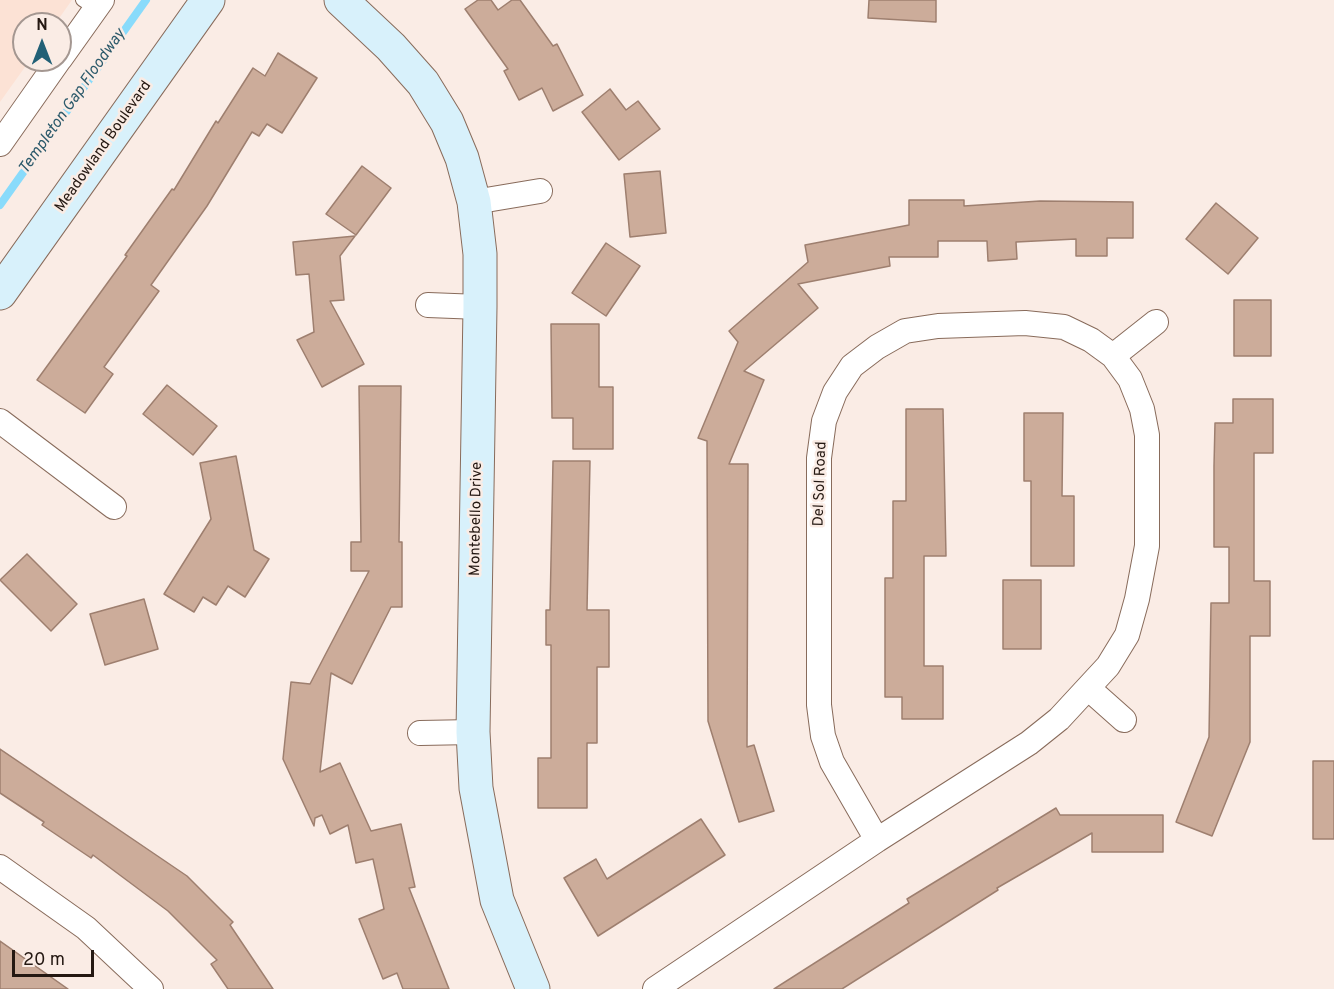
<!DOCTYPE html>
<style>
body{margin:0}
#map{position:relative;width:1334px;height:989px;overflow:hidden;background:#faece5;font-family:Overpass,sans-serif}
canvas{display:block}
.north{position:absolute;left:12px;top:12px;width:60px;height:60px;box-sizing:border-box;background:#faece5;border:2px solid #a49791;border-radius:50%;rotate:0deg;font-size:16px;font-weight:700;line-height:24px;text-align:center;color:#241812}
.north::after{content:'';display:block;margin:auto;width:21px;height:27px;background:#226076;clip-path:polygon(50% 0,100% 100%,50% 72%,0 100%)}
.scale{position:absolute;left:12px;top:950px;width:82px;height:27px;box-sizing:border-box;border:3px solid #241812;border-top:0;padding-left:8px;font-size:18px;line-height:21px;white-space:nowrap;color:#241812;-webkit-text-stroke:4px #faece5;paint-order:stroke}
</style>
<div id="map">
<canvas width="1334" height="989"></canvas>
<div class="north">N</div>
<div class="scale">20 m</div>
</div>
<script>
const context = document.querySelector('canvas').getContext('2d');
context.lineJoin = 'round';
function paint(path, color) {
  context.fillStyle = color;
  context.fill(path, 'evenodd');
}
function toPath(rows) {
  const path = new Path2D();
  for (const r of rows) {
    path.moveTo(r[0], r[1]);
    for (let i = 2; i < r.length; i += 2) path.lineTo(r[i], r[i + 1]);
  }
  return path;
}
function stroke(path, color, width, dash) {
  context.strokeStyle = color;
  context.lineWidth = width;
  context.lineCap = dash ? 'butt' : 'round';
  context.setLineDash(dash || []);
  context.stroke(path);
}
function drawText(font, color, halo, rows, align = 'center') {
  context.font = font + ' Overpass,sans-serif';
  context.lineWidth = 5;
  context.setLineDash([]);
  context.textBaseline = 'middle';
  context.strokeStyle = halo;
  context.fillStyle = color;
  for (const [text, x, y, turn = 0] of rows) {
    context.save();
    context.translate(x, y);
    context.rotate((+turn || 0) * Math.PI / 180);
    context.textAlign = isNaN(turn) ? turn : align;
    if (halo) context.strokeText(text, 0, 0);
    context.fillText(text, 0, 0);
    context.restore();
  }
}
paint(toPath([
 [0,0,72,0,55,24,24,24,24,60,30,60,0,102]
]), '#fce2d5');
stroke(toPath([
 [0,205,146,0]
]), '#89dbfb', 8);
const building = toPath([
 [478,0,491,0,498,10,512,0,520,0,553,46,557,44,583,95,553,111,542,88,519,100,504,71,508,69,465,9,478,0],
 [869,0,936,0,936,22,868,18,869,0],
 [278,53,317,78,282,133,267,124,259,136,252,132,207,206,151,285,159,291,104,367,113,374,85,413,37,380,127,256,125,255,172,189,174,190,216,121,218,123,253,68,265,76,278,53],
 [610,89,626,110,638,101,660,129,619,160,582,112,610,89],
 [362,166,391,188,356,235,326,214,362,166],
 [660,171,666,233,630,237,624,174,660,171],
 [909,200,964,200,964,206,1040,201,1133,202,1133,238,1107,238,1107,256,1076,256,1076,239,1016,242,1017,259,988,261,987,241,938,241,938,257,889,257,890,266,798,284,818,308,744,371,764,380,729,464,748,464,747,747,754,745,774,811,739,822,708,721,707,441,698,438,738,342,729,331,808,262,805,245,909,225,909,200],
 [1216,203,1258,238,1228,274,1186,239,1216,203],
 [355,236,340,256,344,300,330,301,364,364,322,387,297,340,314,332,309,274,296,275,293,242,355,236],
 [606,243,640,266,606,316,572,293,606,243],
 [1234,300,1271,300,1271,356,1234,356,1234,300],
 [551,324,599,324,599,387,613,387,613,449,573,449,573,418,552,418,551,324],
 [167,385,217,426,193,455,143,414,167,385],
 [359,386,401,386,399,542,402,542,402,607,391,607,352,684,331,673,320,772,340,763,371,831,401,824,415,887,409,888,449,989,403,989,397,973,383,979,359,919,384,909,373,859,356,863,348,825,330,834,322,815,315,818,314,826,283,759,291,682,310,684,369,571,351,571,351,542,361,542,359,386],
 [1233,399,1273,399,1273,453,1254,453,1254,581,1270,581,1270,636,1250,636,1250,742,1212,836,1176,822,1209,737,1211,603,1229,603,1229,547,1214,547,1214,466,1215,423,1233,423,1233,399],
 [906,409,943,409,946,556,924,556,924,666,943,666,943,719,902,719,902,697,885,697,885,578,893,578,893,501,906,501,906,409],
 [1024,413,1063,413,1062,496,1074,496,1074,566,1031,566,1031,481,1024,481,1024,413],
 [236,456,254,550,269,559,245,597,228,586,216,605,203,597,194,612,164,594,211,519,200,463,236,456],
 [553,461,590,461,587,610,609,610,609,667,597,667,597,743,587,743,587,808,538,808,538,758,551,758,551,645,546,645,546,610,550,610,553,461],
 [27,554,77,604,51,631,0,580,27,554],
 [1003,580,1041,580,1041,649,1003,649,1003,580],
 [144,599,158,649,105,665,90,614,144,599],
 [0,749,187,876,233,922,230,925,273,989,228,989,211,964,217,960,168,911,93,855,91,858,42,825,44,822,0,793,0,749],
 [1313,761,1334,761,1334,839,1313,839,1313,761],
 [1056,808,1060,815,1163,815,1163,852,1092,852,1092,833,997,888,998,890,842,989,774,989,909,903,907,899,1056,808],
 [701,819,725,855,598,936,564,878,596,859,607,879,701,819],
 [0,941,68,989,0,989,0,941]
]);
paint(building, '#ccac9a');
stroke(building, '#9e7f6f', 1.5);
const lane = toPath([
 [82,0,96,9]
]);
const street = toPath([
 [60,59,102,0],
 [0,144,59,60],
 [474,202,540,191],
 [428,305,480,307],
 [1113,356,1156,322],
 [0,421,114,507],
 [1088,688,1124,720],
 [420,733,473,732],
 [0,867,86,928,151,989],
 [655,989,877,840,1029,743,1059,719,1108,666,1127,635,1137,599,1147,546,1147,435,1142,409,1130,379,1113,356,1091,340,1064,327,1025,323,938,326,905,331,877,347,852,366,835,392,824,421,819,458,819,705,823,736,832,762,877,840]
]);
const secondary = toPath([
 [341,0,391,47,423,83,447,122,462,158,474,202,480,254,480,307,473,732,476,788,497,900,533,989],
 [0,293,208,0]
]);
stroke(lane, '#886b5b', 14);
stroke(street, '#886b5b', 26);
stroke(secondary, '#886b5b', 35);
stroke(lane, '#fff', 12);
stroke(street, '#fff', 24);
stroke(secondary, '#d8f1fb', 33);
drawText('15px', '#241812', '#faece5', [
 ["Meadowland Boulevard",104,147,-55],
 ["Del Sol Road",821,484,-88],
 ["Montebello Drive",477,519,-89]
]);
drawText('italic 16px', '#2c5a6b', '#faece5', [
 ["Templeton Gap Floodway",73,102,-55]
]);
</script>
